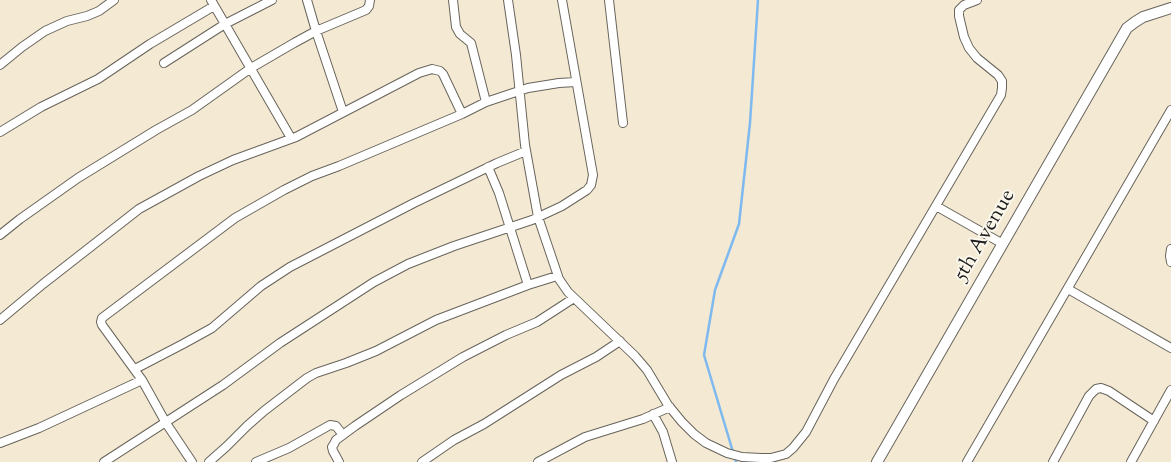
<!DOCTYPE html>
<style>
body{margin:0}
canvas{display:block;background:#f4e9d2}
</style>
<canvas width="1171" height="462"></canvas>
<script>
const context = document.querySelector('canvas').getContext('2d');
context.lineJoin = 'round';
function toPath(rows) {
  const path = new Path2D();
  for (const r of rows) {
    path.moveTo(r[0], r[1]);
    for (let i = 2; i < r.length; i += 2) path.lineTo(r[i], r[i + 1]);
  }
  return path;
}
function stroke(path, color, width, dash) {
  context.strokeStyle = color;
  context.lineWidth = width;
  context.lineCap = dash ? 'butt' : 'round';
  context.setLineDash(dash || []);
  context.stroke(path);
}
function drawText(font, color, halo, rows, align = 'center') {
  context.font = font + ' "Sorts Mill Goudy",serif';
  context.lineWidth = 4;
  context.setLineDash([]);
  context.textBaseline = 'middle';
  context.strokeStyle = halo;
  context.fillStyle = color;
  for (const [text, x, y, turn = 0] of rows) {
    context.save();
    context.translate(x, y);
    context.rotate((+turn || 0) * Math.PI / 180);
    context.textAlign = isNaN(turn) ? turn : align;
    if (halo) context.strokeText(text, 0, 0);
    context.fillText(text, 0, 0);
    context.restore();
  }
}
stroke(toPath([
 [736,462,704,355,715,290,739,224,750,123,758,0]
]), '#7eb9f0', 2.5);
const minor = toPath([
 [211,0,291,138],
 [307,0,316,31,343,112],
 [453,0,456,27,460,34,471,43,486,102],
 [508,0,516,55,525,145,538,217,559,279,568,292,635,356,647,370,668,405,682,422,694,434,706,443,727,453,742,457,761,458,771,458,786,454,793,448,806,432,834,379,1001,95,1002,88,1002,81,998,75,977,58,969,48,964,37,959,16,959,10,964,5,977,0],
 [609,0,623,123],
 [164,63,225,24,272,0],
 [0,65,22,47,45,31,67,21,87,16,99,11,114,0],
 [0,132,41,107,98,79,150,44,214,6],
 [488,167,499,193,528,285],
 [936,206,1003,244],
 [0,235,20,219,78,178,156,130,192,110,251,68,294,43,316,31,366,10,369,6,370,0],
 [1171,249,1170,256,1171,262],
 [1068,289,1171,348],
 [0,320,43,284,139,209,199,176,233,160,296,137,419,73,432,69,440,71,443,74,462,114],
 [135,369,183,344,212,328,261,286,290,267,414,203,497,163,526,151],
 [653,414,663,432,672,462],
 [0,443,39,428,142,380],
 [104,462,223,385,280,343,374,282,408,264,454,246,532,220,562,206,587,190,591,185,593,175,562,0],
 [192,462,166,423,142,380,102,325,101,322,102,318,235,218,284,190,312,176,339,166,462,114,486,102,528,88,559,83,576,82],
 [209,462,227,446,247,426,264,411,307,378,316,373,346,363,376,351,436,320,528,285,557,276],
 [256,462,289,448,330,425,336,426,343,435],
 [339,462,333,451,332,447,334,444,336,440,355,426,401,395,463,357,506,335,537,322,574,298],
 [422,462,454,440,484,424,561,375,596,357,620,341],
 [538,462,585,437,643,419,670,407],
 [967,462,1171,110],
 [1053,462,1089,396,1096,389,1101,388,1109,391,1154,421],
 [1131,462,1171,390]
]);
const tertiary = toPath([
 [877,462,1127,28,1135,22,1143,17,1171,8]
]);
stroke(minor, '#68645c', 10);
stroke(tertiary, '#68645c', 12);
stroke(minor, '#fff', 8);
stroke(tertiary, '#fff', 10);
drawText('21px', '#1c1c1c', '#fbf7ec', [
 ["5th Avenue",986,236,-60]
]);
</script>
